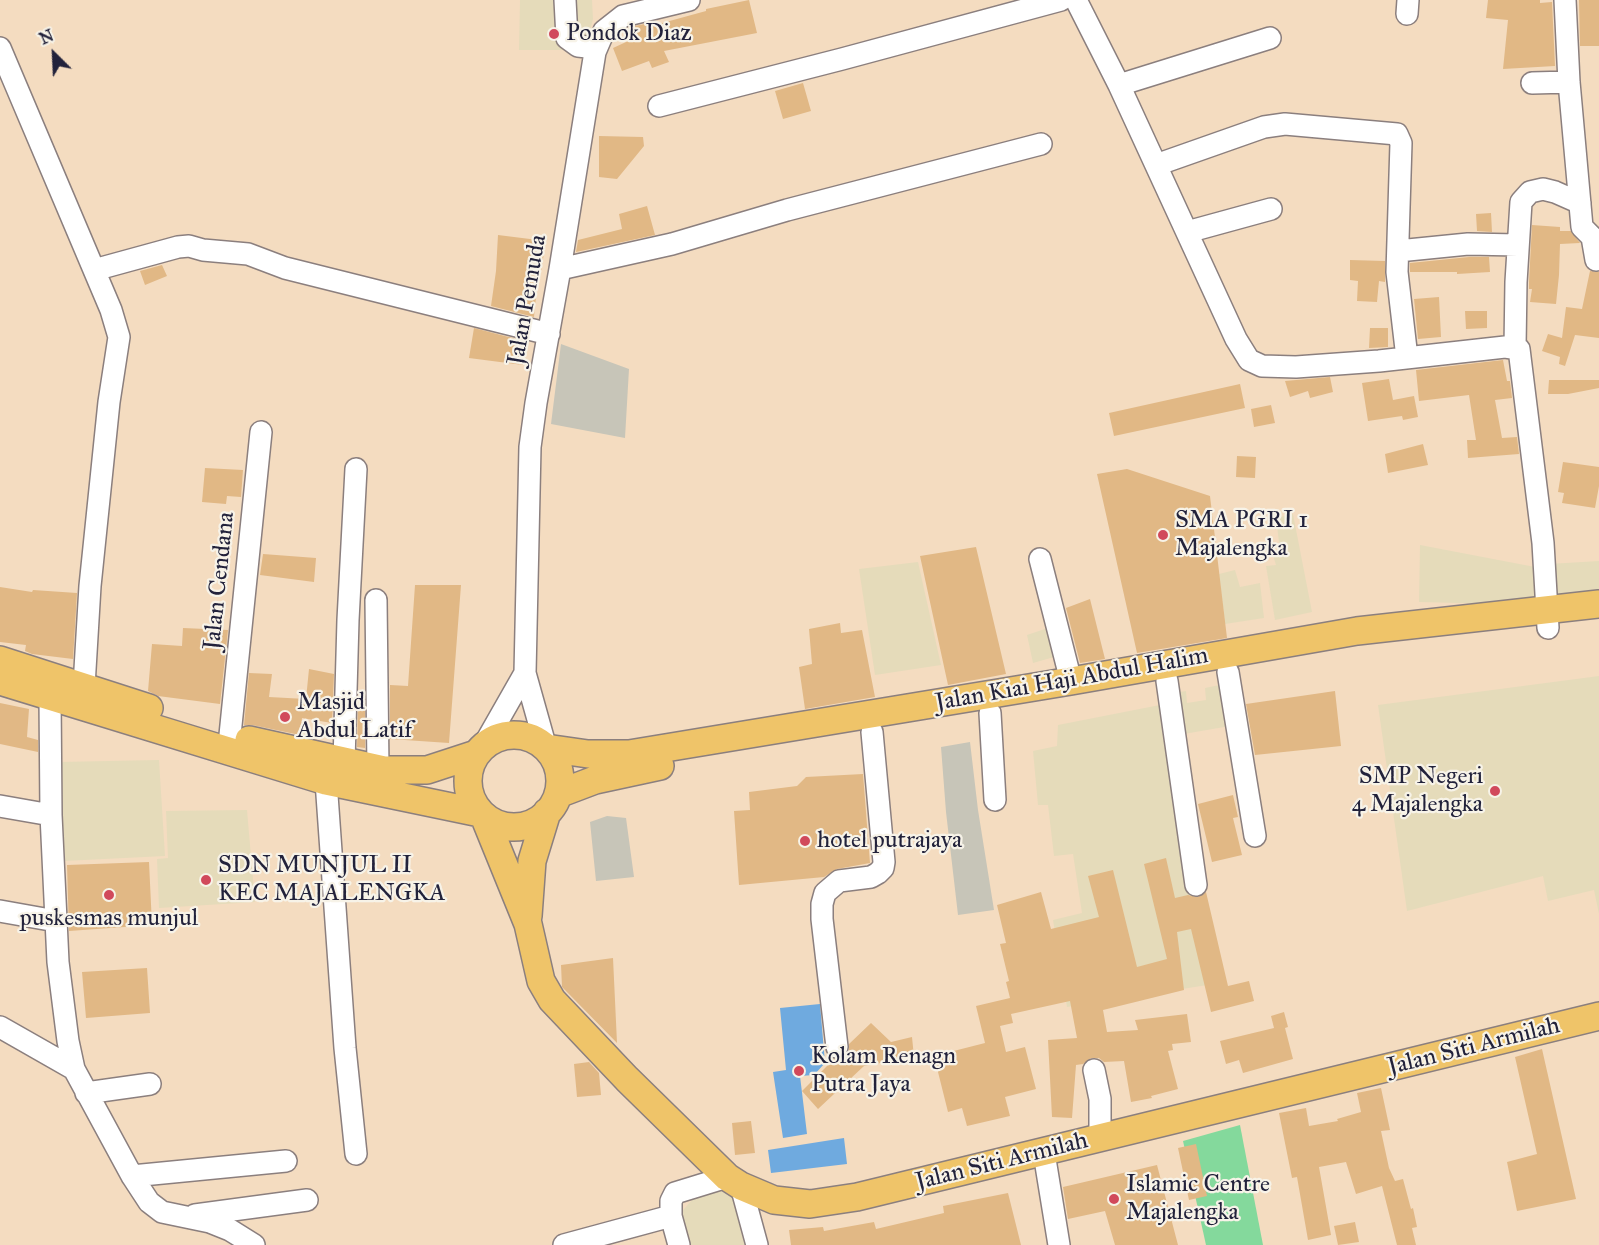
<!DOCTYPE html>
<style>
body{margin:0}
#map{position:relative;width:1599px;height:1245px;overflow:hidden;background:#f4dcc0;font-family:"IM FELL Great Primer",serif}
canvas{display:block}
.north{position:absolute;left:24px;top:24px;width:60px;height:60px;-webkit-text-stroke:4px #f7f3e8;paint-order:stroke;rotate:336deg;font-size:16px;font-weight:700;line-height:24px;text-align:center;color:#22223b}
.north::after{content:'';display:block;margin:auto;width:21px;height:27px;background:#22223b;clip-path:polygon(50% 0,100% 100%,50% 72%,0 100%)}
</style>
<div id="map">
<canvas width="1599" height="1245"></canvas>
<div class="north">N</div>
</div>
<script>
const context = document.querySelector('canvas').getContext('2d');
context.lineJoin = 'round';
function paint(path, color) {
  context.fillStyle = color;
  context.fill(path, 'evenodd');
}
function toPath(rows) {
  const path = new Path2D();
  for (const r of rows) {
    if (r.length === 3) {
      path.moveTo(r[0] + r[2], r[1]);
      path.arc(r[0], r[1], r[2], 0, 2 * Math.PI);
      continue;
    }
    path.moveTo(r[0], r[1]);
    for (let i = 2; i < r.length; i += 2) path.lineTo(r[i], r[i + 1]);
  }
  return path;
}
function stroke(path, color, width, dash) {
  context.strokeStyle = color;
  context.lineWidth = width;
  context.lineCap = dash ? 'butt' : 'round';
  context.setLineDash(dash || []);
  context.stroke(path);
}
function drawText(font, color, halo, rows, align = 'center') {
  context.font = font + ' "IM FELL Great Primer",serif';
  context.lineWidth = 4.5;
  context.setLineDash([]);
  context.textBaseline = 'middle';
  context.strokeStyle = halo;
  context.fillStyle = color;
  for (const [text, x, y, turn = 0] of rows) {
    context.save();
    context.translate(x, y);
    context.rotate((+turn || 0) * Math.PI / 180);
    context.textAlign = isNaN(turn) ? turn : align;
    if (halo) context.strokeText(text, 0, 0);
    context.fillText(text, 0, 0);
    context.restore();
  }
}
paint(toPath([
 [520,0,592,0,593,19,585,50,519,50],
 [1293,514,1312,612,1275,620,1266,566,1276,565,1272,552,1280,550,1276,518],
 [1420,545,1535,567,1536,605,1419,602],
 [1599,561,1599,598,1554,602,1549,564],
 [918,562,941,665,875,675,859,569],
 [1235,570,1240,587,1260,583,1264,618,1225,624,1219,574],
 [1057,625,1061,655,1033,663,1027,635],
 [1599,676,1599,914,1594,890,1548,901,1543,876,1407,911,1378,705],
 [1224,684,1230,726,1178,735,1173,693,1186,691,1187,703,1206,700,1205,688],
 [1165,704,1214,984,1067,1007,1053,920,1082,913,1073,854,1054,856,1048,805,1038,805,1033,751,1057,746,1058,725],
 [159,760,165,856,64,861,58,762],
 [247,810,255,902,159,908,157,859,168,858,166,811],
 [705,1185,736,1197,750,1245,686,1245,678,1216]
]), '#e5dbba');
paint(toPath([
 [561,344,629,369,625,438,551,424],
 [970,742,978,810,994,910,958,915,946,812,941,747],
 [607,816,626,818,634,877,596,881,590,822]
]), '#c7c5b8');
paint(toPath([
 [1240,1125,1263,1245,1206,1245,1183,1141]
]), '#84d99c');
paint(toPath([
 [820,1004,825,1063,814,1075,800,1076,807,1134,783,1138,773,1072,786,1070,780,1008],
 [844,1138,847,1164,771,1173,768,1150]
]), '#6faadf');
paint(toPath([
 [749,0,757,33,664,51,669,62,652,68,649,61,622,71,613,48,637,37,635,26,654,22,655,25,706,11,706,9],
 [1488,0,1540,0,1540,3,1552,2,1555,66,1503,69,1508,20,1486,18],
 [1579,0,1599,0,1599,46,1580,46],
 [803,83,811,111,783,119,775,91],
 [599,136,643,137,644,146,617,179,599,177],
 [647,206,655,235,576,252,578,240,622,229,619,214],
 [1491,213,1492,232,1477,231,1476,214],
 [1532,225,1560,227,1560,231,1571,231,1580,243,1560,244,1559,275,1556,304,1530,302,1532,289,1529,289,1529,282],
 [498,235,546,241,540,277,538,277,534,317,491,306,496,271],
 [1469,257,1489,257,1490,272,1457,274,1457,272,1410,272,1410,263],
 [1350,260,1385,261,1385,282,1379,281,1377,302,1357,301,1358,281,1350,280],
 [162,265,167,276,145,285,140,271],
 [1590,271,1599,272,1599,338,1575,335,1565,366,1559,364,1560,357,1542,351,1548,334,1562,338,1566,307,1582,309],
 [1439,297,1441,337,1418,339,1414,299],
 [1465,311,1487,311,1487,328,1466,329],
 [474,328,524,341,523,365,469,358],
 [1370,328,1388,328,1388,347,1369,348],
 [1503,360,1507,381,1510,381,1512,398,1495,400,1502,438,1517,437,1519,454,1468,458,1467,440,1476,440,1469,395,1419,401,1416,370],
 [1330,377,1333,392,1310,398,1308,391,1290,397,1285,381],
 [1389,379,1393,400,1414,396,1418,417,1403,420,1402,416,1368,421,1362,383],
 [1549,380,1599,380,1599,388,1568,394,1548,394],
 [1240,384,1245,408,1114,436,1109,413],
 [1271,405,1275,423,1254,427,1251,409],
 [1423,444,1428,465,1388,473,1385,454],
 [1237,456,1256,457,1255,478,1236,477],
 [1563,462,1599,467,1599,486,1595,508,1562,503,1564,493,1558,492],
 [205,468,243,470,241,497,227,496,226,504,202,502],
 [1127,469,1210,496,1227,638,1137,653,1097,474],
 [976,547,1006,674,948,685,920,556],
 [263,554,316,558,314,582,260,575],
 [415,585,461,585,449,743,390,739,390,685,408,686],
 [0,587,32,592,33,590,77,593,73,659,32,654,25,651,26,645,0,642],
 [1090,599,1105,659,1080,663,1066,608],
 [840,623,841,633,862,630,875,697,805,709,799,667,812,664,809,629],
 [183,628,228,630,220,704,158,696,148,691,152,644,182,646],
 [309,669,334,674,332,723,302,718,300,735,252,725,244,725,249,673,272,674,269,697,306,699],
 [1335,691,1341,746,1255,755,1246,704],
 [0,703,29,709,27,737,38,740,38,752,0,744],
 [358,710,365,711,365,748,357,747],
 [863,774,870,863,837,869,824,877,739,885,734,811,750,810,749,792,797,786,806,777],
 [1233,795,1238,817,1233,818,1242,855,1212,862,1198,804],
 [1166,858,1175,898,1188,895,1198,897,1206,892,1228,986,1249,981,1254,1001,1211,1012,1191,929,1177,932,1184,990,1103,1010,1107,1032,1138,1030,1135,1020,1187,1014,1191,1042,1172,1044,1173,1050,1168,1051,1178,1089,1151,1096,1152,1098,1131,1102,1124,1061,1104,1062,1099,1058,1091,1058,1083,1064,1076,1065,1072,1118,1052,1117,1048,1040,1077,1038,1070,1001,1011,1014,1013,1023,1000,1026,1006,1052,1025,1047,1036,1089,1005,1097,1010,1116,967,1126,962,1108,948,1112,934,1056,985,1043,976,1006,1010,998,1006,982,1009,981,1000,944,1006,943,997,905,1041,892,1051,929,1099,917,1088,876,1113,870,1137,967,1167,959,1144,864],
 [149,862,152,925,69,931,67,865],
 [613,958,617,1043,565,990,562,987,561,965],
 [147,968,150,1013,86,1018,82,972],
 [1284,1012,1288,1027,1285,1028,1293,1059,1243,1073,1239,1060,1226,1064,1220,1041,1274,1028,1271,1016],
 [871,1023,891,1042,912,1037,914,1057,864,1066,818,1109,802,1091,834,1059,845,1057,849,1051,849,1044],
 [1542,1049,1576,1199,1517,1211,1507,1162,1537,1154,1515,1057],
 [589,1062,599,1073,601,1095,577,1097,574,1064],
 [1381,1088,1390,1130,1381,1131,1389,1168,1395,1181,1403,1179,1411,1209,1413,1208,1417,1227,1412,1228,1416,1245,1397,1245,1382,1186,1356,1194,1346,1162,1319,1167,1331,1235,1308,1240,1297,1177,1292,1178,1279,1113,1306,1108,1309,1126,1338,1121,1337,1119,1361,1112,1357,1093],
 [751,1121,755,1153,735,1155,732,1123],
 [1196,1144,1207,1196,1189,1200,1178,1148],
 [1157,1165,1178,1245,1115,1245,1105,1211,1068,1219,1063,1187],
 [1008,1193,1021,1245,791,1245,789,1230,823,1227,824,1231,874,1222,876,1229,944,1213,943,1206],
 [1355,1222,1359,1242,1338,1245,1334,1226]
]), '#e1b885');
const minor = toPath([
 [565,0,567,38,578,46,596,48],
 [1076,0,1119,85,1236,339,1249,360,1262,366,1296,367,1379,361,1505,347,1519,349,1543,543,1548,628],
 [1565,0,1569,82,1582,227,1592,237,1596,260],
 [1407,14,1408,0],
 [0,48,111,310,119,337,109,402,90,586,84,686],
 [1532,83,1569,82],
 [1119,85,1270,38],
 [659,106,842,59,1061,0],
 [1156,165,1264,127,1285,124,1397,134,1401,143,1397,272,1407,358],
 [1187,232,1271,209],
 [1398,251,1468,244,1518,245],
 [560,269,672,244,787,210,1041,144],
 [94,270,178,247,189,246,203,250,248,254,285,268,549,334],
 [1515,347,1516,282,1521,202,1530,192,1543,189,1555,192,1580,203],
 [1040,559,1071,681],
 [376,600,378,769],
 [1228,672,1255,836],
 [1167,681,1196,885],
 [50,697,51,815,58,962,68,1041,74,1069,132,1176,149,1202,162,1212,210,1222,230,1230,254,1245],
 [990,713,995,800],
 [230,735,261,432],
 [484,745,525,673],
 [546,748,525,673,530,447,536,403,560,269,595,52,604,31,623,16,689,0],
 [344,762,348,620,356,469],
 [326,781,345,1048,356,1154],
 [0,806,51,815],
 [0,911,56,921],
 [0,1027,74,1069],
 [837,1047,822,919,822,904,825,893,839,881,871,877,878,873,883,868,884,862,872,732],
 [1094,1070,1100,1099,1100,1138],
 [86,1093,150,1084],
 [1044,1153,1059,1245],
 [132,1176,286,1161],
 [741,1186,757,1245],
 [195,1215,307,1200],
 [671,1216,679,1245],
 [564,1245,671,1216,671,1201,675,1193,727,1177]
]);
const major = toPath([
 [0,660,149,708],
 [0,681,326,781,480,813],
 [514,781,46],
 [249,740,384,770,427,770,476,754],
 [546,748,588,754,629,754,1071,681,1357,631,1599,604],
 [558,794,595,780,660,766],
 [484,816,528,924,541,981,552,1000,627,1079,727,1177,741,1186,774,1200,810,1204,857,1197,1599,1016],
 [528,916,532,861,547,812]
]);
stroke(minor, '#8b7f7e', 24);
stroke(major, '#8b7f7e', 30);
stroke(minor, '#fff', 21);
stroke(major, '#efc469', 27);
for (const [x, y, r, color] of [
 [554,34,6,"#d1495b"],
 [1163,535,6,"#d1495b"],
 [285,717,6,"#d1495b"],
 [1495,791,6,"#d1495b"],
 [805,841,6,"#d1495b"],
 [206,880,6,"#d1495b"],
 [109,895,6,"#d1495b"],
 [799,1071,6,"#d1495b"],
 [1114,1199,6,"#d1495b"]
]) {
  const dot = new Path2D();
  dot.arc(x, y, r, 0, 2 * Math.PI);
  context.fillStyle = color;
  context.fill(dot);
  stroke(dot, '#f7f3e8', 2);
}
drawText('24px', '#22223b', '#f7f3e8', [
 ["Pondok Diaz",566,34],
 ["SMA PGRI 1",1175,521],
 ["Majalengka",1175,549],
 ["Masjid",297,703],
 ["Abdul Latif",297,731],
 ["SMP Negeri",1483,777,"right"],
 ["4 Majalengka",1483,805,"right"],
 ["hotel putrajaya",817,841],
 ["SDN MUNJUL II",218,866],
 ["KEC MAJALENGKA",218,894],
 ["puskesmas munjul",109,919,"center"],
 ["Kolam Renagn",811,1057],
 ["Putra Jaya",811,1085],
 ["Islamic Centre",1126,1185],
 ["Majalengka",1126,1213]
], 'left');
drawText('24px', '#22223b', '#f7f3e8', [
 ["Jalan Pemuda",528,300,-80],
 ["Jalan Cendana",220,581,-84],
 ["Jalan Kiai Haji Abdul Halim",1072,680,-10],
 ["Jalan Siti Armilah",1474,1047,-14],
 ["Jalan Siti Armilah",1002,1162,-14]
]);
</script>
